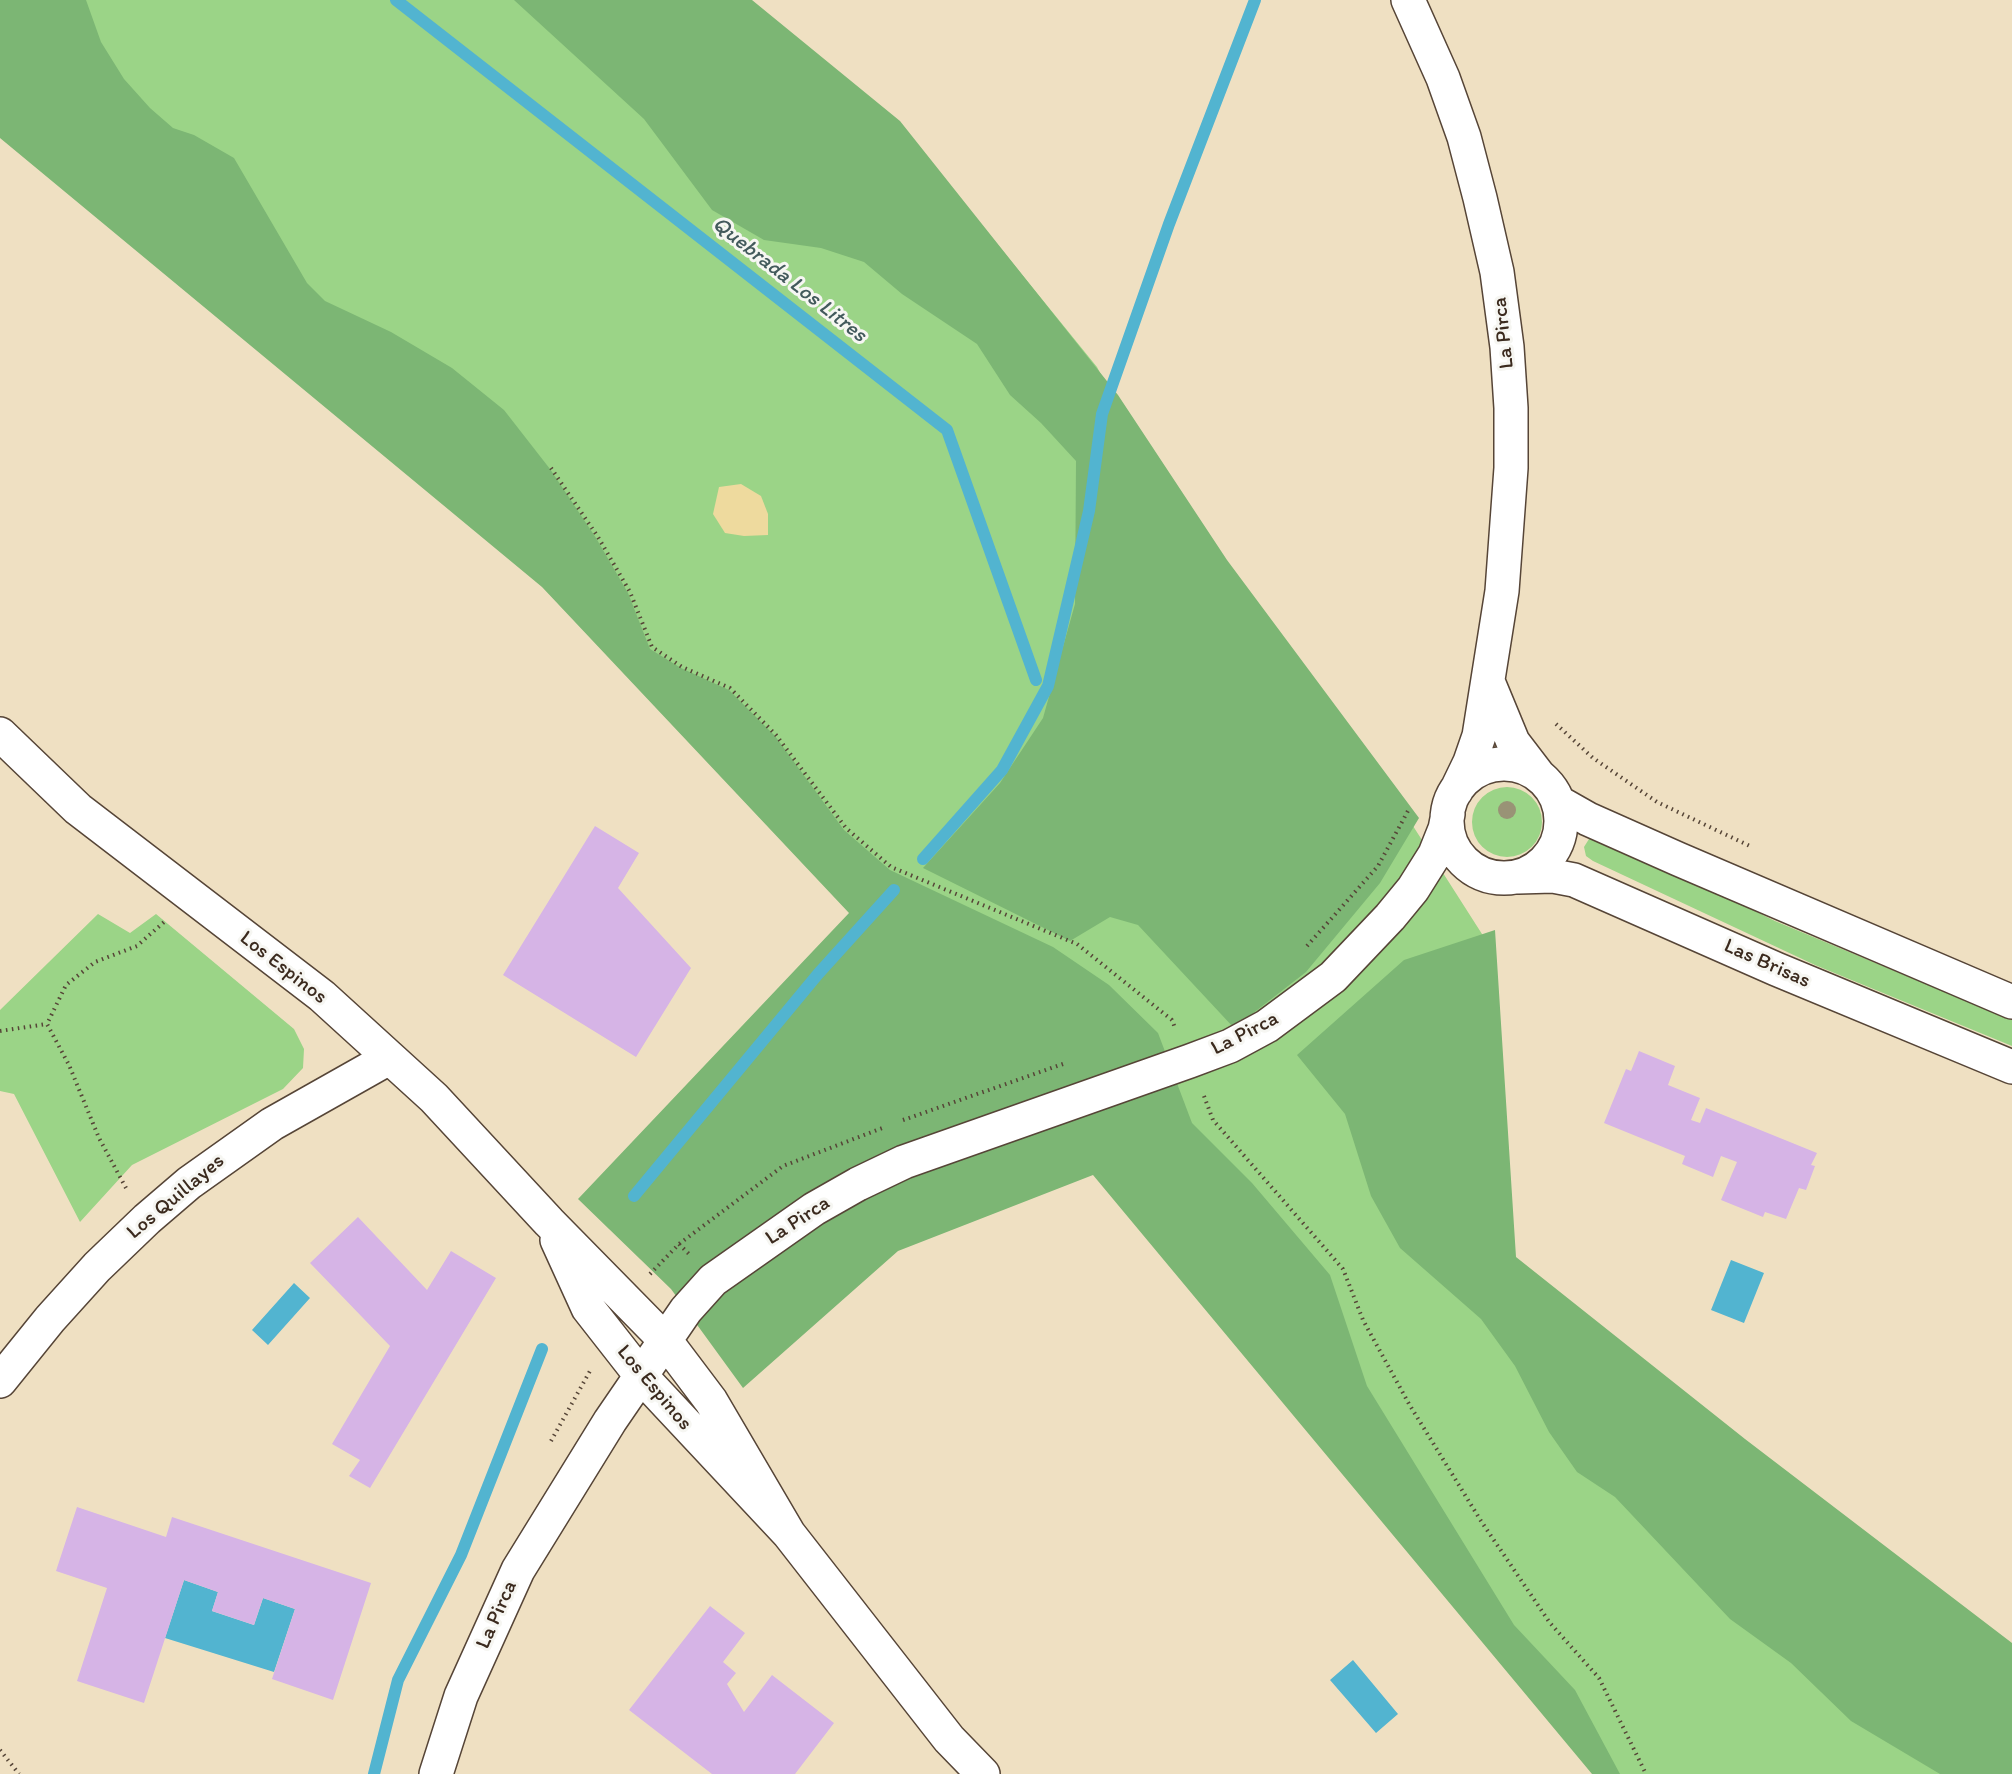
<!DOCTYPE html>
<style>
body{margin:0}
canvas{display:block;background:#efe0c2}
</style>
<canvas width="2012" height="1774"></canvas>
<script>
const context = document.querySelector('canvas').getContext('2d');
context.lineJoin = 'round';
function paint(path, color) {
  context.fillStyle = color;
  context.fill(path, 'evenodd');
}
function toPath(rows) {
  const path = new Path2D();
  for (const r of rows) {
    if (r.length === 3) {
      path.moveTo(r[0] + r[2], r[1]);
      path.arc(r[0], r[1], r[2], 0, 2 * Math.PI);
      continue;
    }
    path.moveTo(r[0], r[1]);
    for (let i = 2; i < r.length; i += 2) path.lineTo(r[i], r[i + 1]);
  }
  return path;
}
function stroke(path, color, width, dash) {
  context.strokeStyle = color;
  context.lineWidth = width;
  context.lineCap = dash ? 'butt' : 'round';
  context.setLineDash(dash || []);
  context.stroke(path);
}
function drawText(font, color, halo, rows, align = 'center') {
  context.font = font + ' Itim,sans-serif';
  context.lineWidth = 6;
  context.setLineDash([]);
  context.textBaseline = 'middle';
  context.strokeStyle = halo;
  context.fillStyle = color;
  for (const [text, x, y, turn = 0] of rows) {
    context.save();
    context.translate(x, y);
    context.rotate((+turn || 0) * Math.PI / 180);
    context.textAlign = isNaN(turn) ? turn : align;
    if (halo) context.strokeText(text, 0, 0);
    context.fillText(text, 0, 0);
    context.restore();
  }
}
paint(toPath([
 [0,0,748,0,899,123,1097,367,1208,581,1406,815,1489,945,1515,1258,2012,1774,1595,1774,1093,1171,542,586,183,288],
 [1507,822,35],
 [1598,833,1775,921,2012,1020,2012,1046,1815,965,1593,861,1586,856,1584,847,1589,839],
 [98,914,130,933,156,914,294,1029,304,1049,303,1068,283,1089,132,1165,80,1222,14,1094,0,1091,0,1010]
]), '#9bd487');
paint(toPath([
 [0,0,86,0,101,42,124,79,150,108,173,128,194,135,234,158,307,283,325,301,391,332,452,368,504,410,550,469,596,538,628,593,650,649,681,668,729,690,775,736,844,830,890,870,1053,947,1109,985,1158,1033,1192,1123,1252,1183,1330,1275,1367,1386,1514,1625,1575,1690,1620,1774,1592,1774,1093,1175,898,1251,743,1388,671,1289,578,1199,849,913,542,587,0,138],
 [514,0,752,0,900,121,1118,395,1227,560,1419,818,1380,883,1306,972,1234,1028,1138,925,1110,917,1070,941,923,868,1000,783,1043,718,1075,604,1076,461,1041,423,1010,395,977,344,902,294,864,262,821,248,764,240,712,210,644,119],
 [1495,930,1516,1257,1745,1439,2012,1643,2012,1774,1940,1774,1851,1721,1791,1663,1730,1619,1615,1497,1577,1472,1549,1432,1515,1366,1481,1319,1400,1248,1371,1196,1345,1114,1297,1055,1404,960]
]), '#7cb674');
paint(toPath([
 [741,484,761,496,768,514,768,535,744,536,725,533,713,514,719,487]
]), '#eeda9e');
paint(toPath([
 [1731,1260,1764,1273,1744,1323,1711,1310],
 [294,1283,310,1298,268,1345,252,1330],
 [184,1580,218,1592,212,1611,254,1625,263,1598,295,1609,274,1672,165,1638],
 [1353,1660,1398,1714,1376,1733,1330,1680]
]), '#52b4d0');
stroke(toPath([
 [396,0,947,430,1036,680],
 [923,859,1002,770,1048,686,1089,511,1102,414,1169,224,1255,0],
 [634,1196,818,974,894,890],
 [374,1774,398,1680,461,1555,542,1349]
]), '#52b4d0', 12);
paint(toPath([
 [595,826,639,853,618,888,691,968,636,1057,503,975],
 [1639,1051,1675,1066,1668,1085,1700,1098,1691,1120,1700,1123,1706,1108,1817,1153,1811,1165,1815,1166,1806,1190,1799,1188,1786,1219,1765,1212,1763,1217,1721,1200,1737,1162,1721,1156,1713,1177,1682,1164,1685,1156,1604,1123,1626,1069,1631,1071],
 [358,1217,427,1290,451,1251,496,1278,370,1488,349,1476,360,1460,332,1444,390,1346,310,1263],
 [77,1507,166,1537,172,1517,371,1583,333,1700,272,1679,295,1609,263,1598,254,1625,212,1611,218,1592,184,1580,144,1703,77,1681,107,1588,56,1571],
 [710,1606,745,1633,723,1662,736,1673,727,1684,744,1712,772,1675,834,1723,795,1774,712,1774,629,1710]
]), '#d6b4e6');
const minor = toPath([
 [1408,0,1443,78,1464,137,1480,198,1497,272,1507,347,1511,408,1511,468,1502,591,1479,736,1470,762,1456,791],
 [1489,684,1513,742,1539,776],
 [0,734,78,809,322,996,434,1098,549,1222,665,1340,711,1401,789,1534],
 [1504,821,57],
 [1558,802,1588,819,1678,859,2012,1002],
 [1518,877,1553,876,1574,880,1776,969,2012,1067],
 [557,1240,588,1308,642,1377,789,1534,949,1739,983,1774],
 [0,1381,50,1319,97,1267,147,1219,189,1183,272,1124,389,1058],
 [436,1774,461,1696,518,1570,610,1421,686,1310,713,1280,814,1209,858,1184,904,1162,1190,1061,1230,1046,1267,1026,1333,977,1390,917,1413,889,1435,854,1445,829,1448,814]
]);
stroke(minor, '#564537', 36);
stroke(toPath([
 [551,468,598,537,630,592,652,647,682,667,730,688,776,735,846,828,891,867,1077,944,1172,1020,1175,1028],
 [1556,724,1593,758,1657,802,1752,847],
 [1307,946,1378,866,1409,809],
 [0,1031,47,1024],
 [1204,1096,1213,1120,1343,1269,1363,1320,1409,1404,1481,1521,1550,1623,1599,1678,1646,1774],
 [903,1120,1063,1064],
 [126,1188,99,1138,69,1065,47,1024,66,985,95,962,137,946,164,922],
 [679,1244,689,1254],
 [650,1274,679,1244,783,1166,885,1127],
 [551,1441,590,1371],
 [0,1750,19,1774]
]), '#564537', 4, [1.5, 4.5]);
stroke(minor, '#fff', 33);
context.fillStyle = '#999376';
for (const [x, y] of [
 [1507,810]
]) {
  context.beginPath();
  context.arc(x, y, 9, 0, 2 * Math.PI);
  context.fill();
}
drawText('21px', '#3b2a1e', '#f6f6f2', [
 ["La Pirca",1504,333,-96],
 ["Las Brisas",1767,964,24],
 ["Los Espinos",283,968,38],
 ["La Pirca",1245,1034,-27],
 ["Los Quillayes",176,1197,-40],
 ["La Pirca",798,1221,-33],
 ["Los Espinos",654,1388,50],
 ["La Pirca",497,1615,-66]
]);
drawText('italic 22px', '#435a5c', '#f6f6f2', [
 ["Quebrada Los Litres",789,280,38]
]);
</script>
